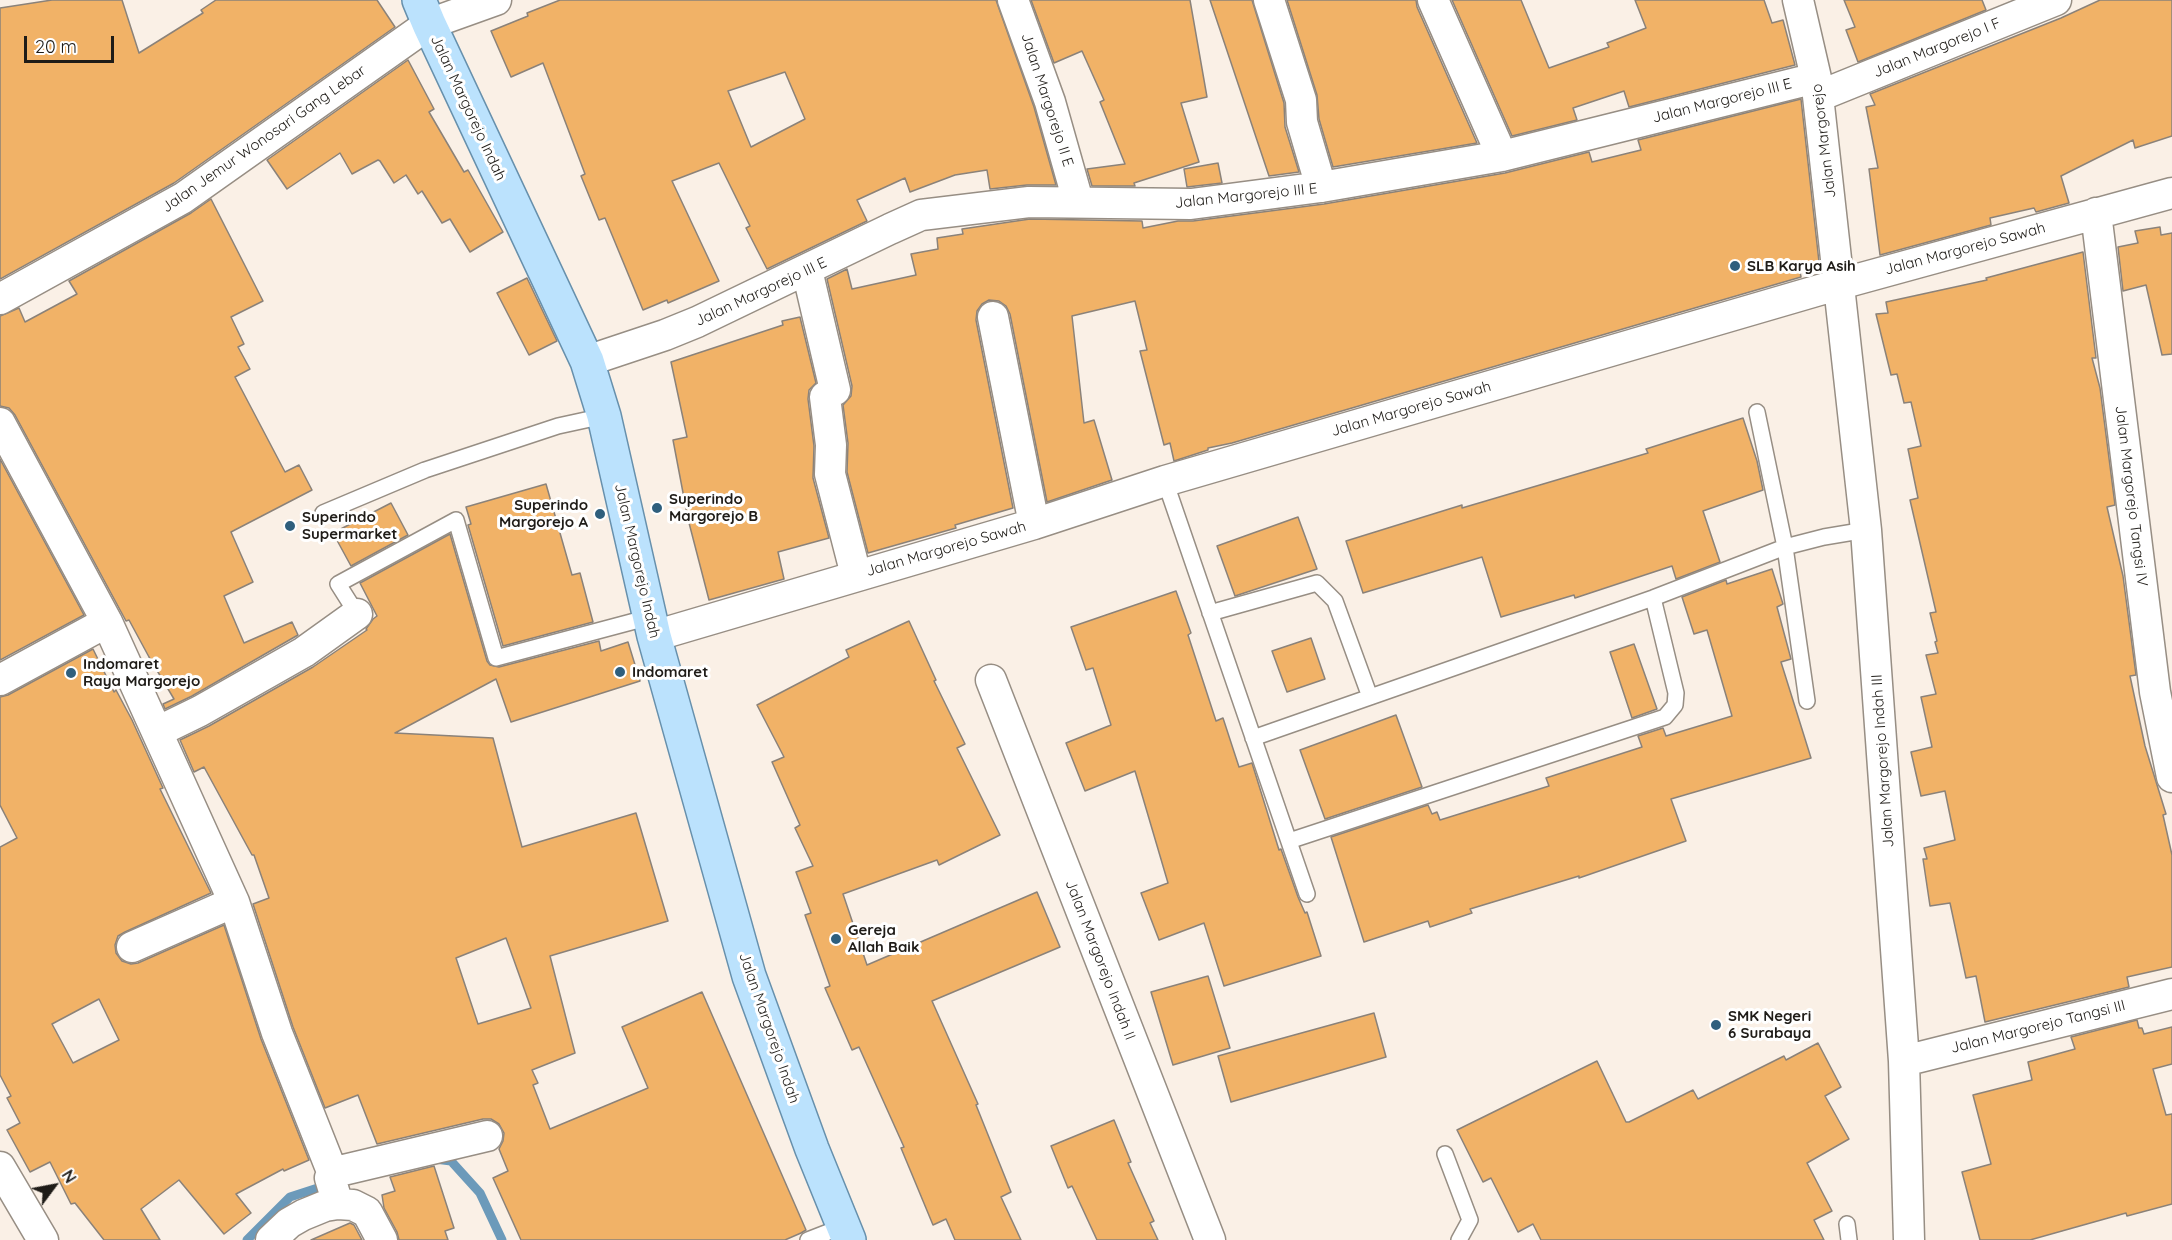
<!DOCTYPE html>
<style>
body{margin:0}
#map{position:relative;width:2172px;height:1240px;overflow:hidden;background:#faf0e6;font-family:Quicksand,sans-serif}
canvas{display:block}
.north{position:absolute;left:24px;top:1156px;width:60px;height:60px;-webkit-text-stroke:4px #fff;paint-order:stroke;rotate:58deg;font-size:16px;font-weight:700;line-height:24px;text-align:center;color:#1f1c18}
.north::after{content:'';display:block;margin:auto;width:21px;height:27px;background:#1f1c18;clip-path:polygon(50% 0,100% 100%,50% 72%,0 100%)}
.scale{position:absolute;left:24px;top:36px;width:90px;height:27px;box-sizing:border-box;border:3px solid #1f1c18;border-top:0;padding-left:8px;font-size:18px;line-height:21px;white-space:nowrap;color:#1f1c18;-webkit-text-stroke:4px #fff;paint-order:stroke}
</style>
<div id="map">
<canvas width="2172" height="1240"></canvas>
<div class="north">N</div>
<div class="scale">20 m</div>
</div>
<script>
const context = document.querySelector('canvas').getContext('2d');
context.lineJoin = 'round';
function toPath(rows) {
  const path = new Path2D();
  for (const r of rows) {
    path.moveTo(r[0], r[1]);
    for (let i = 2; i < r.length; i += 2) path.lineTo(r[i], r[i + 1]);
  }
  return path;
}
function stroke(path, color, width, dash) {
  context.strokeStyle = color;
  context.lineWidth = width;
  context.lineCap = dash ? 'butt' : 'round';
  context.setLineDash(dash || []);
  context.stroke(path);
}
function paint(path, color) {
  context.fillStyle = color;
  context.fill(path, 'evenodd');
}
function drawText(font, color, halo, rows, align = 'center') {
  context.font = font + ' Quicksand,sans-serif';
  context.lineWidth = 6;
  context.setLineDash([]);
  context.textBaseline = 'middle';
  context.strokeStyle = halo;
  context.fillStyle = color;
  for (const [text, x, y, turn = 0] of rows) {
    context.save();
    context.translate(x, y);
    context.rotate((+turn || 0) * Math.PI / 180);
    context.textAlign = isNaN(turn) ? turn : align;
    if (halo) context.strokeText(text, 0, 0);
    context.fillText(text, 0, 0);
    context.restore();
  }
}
stroke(toPath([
 [435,1159,451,1161,480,1193,502,1240],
 [247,1240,290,1197,327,1185]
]), '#6c9aba', 9);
const building = toPath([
 [52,0,122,0,139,53,203,13,201,10,216,0,377,0,395,27,174,183,0,279,0,8,52,0],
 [560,0,996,0,1034,107,1056,185,1027,185,990,189,987,170,955,175,910,192,905,178,857,200,867,221,767,269,746,228,750,226,719,163,672,181,719,281,668,303,667,300,643,310,605,218,599,220,581,176,585,174,543,63,511,77,491,31,528,16,527,13,560,0],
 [785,72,805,119,751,147,728,91,785,72],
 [1031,0,1190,0,1207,97,1181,103,1199,162,1134,183,1135,186,1092,186,1087,169,1125,164,1100,102,1104,100,1082,51,1054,63,1031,0],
 [1210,0,1252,0,1284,103,1285,127,1299,172,1269,176,1210,0],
 [1287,0,1416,0,1417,7,1477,143,1333,167,1319,119,1317,95,1287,0],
 [1452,0,1521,0,1549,68,1609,47,1607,43,1646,28,1635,0,1764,0,1772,23,1783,20,1795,65,1629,107,1624,91,1573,108,1577,120,1512,136,1452,0],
 [1844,0,1982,0,1986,10,1858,62,1846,30,1855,27,1844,0],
 [2100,0,2172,0,2172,136,2135,148,2133,140,2061,176,2069,203,2036,212,2034,208,1990,218,1991,225,1880,255,1869,169,1878,168,1866,107,1875,105,1870,94,2061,18,2100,0],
 [408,60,434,109,429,112,464,172,468,170,503,232,470,252,450,219,442,223,422,191,418,194,406,175,394,183,380,161,378,160,352,174,340,153,287,189,267,160,408,60],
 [1801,99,1819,262,1799,266,1801,277,1232,443,1208,448,1208,450,1174,461,1170,443,1164,445,1140,351,1147,350,1135,301,1072,316,1084,423,1094,420,1112,480,1047,502,1010,314,1006,306,999,301,989,300,982,304,977,311,976,320,1013,508,955,525,956,528,868,553,847,472,848,443,843,405,851,396,852,386,827,279,847,269,852,289,916,275,911,254,938,249,937,238,963,234,962,229,1030,219,1142,221,1143,228,1178,221,1193,221,1324,204,1505,173,1589,152,1592,162,1641,150,1638,140,1801,99],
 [1218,163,1222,183,1187,187,1184,169,1218,163],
 [211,199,263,301,231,317,244,344,238,347,250,369,235,377,285,472,299,465,312,490,231,532,253,582,224,596,244,643,292,622,298,635,192,696,165,709,163,704,174,699,149,657,129,620,126,621,15,415,9,408,0,406,0,316,19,308,25,322,77,294,69,281,191,213,211,199],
 [2160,227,2161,235,2172,233,2172,354,2162,355,2146,285,2123,291,2118,247,2138,243,2135,231,2160,227],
 [2083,252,2096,358,2092,358,2100,388,2115,505,2107,507,2123,576,2136,675,2130,676,2145,746,2166,814,2163,815,2172,855,2172,967,2127,977,2129,987,1985,1022,1976,976,1966,978,1950,903,1930,906,1923,859,1927,859,1924,848,1955,840,1945,791,1921,796,1911,752,1932,747,1921,697,1936,694,1926,655,1938,653,1935,642,1937,641,1930,613,1936,612,1910,500,1918,498,1908,449,1921,446,1911,402,1904,403,1897,374,1891,375,1876,314,1888,313,1886,302,1987,280,1986,278,2083,252],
 [527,278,557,341,529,355,497,293,527,278],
 [800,317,816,383,809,390,808,399,814,446,813,478,829,538,778,552,784,579,709,600,688,519,673,440,687,437,671,362,783,325,782,321,800,317],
 [1743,418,1757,461,1763,490,1703,511,1720,562,1676,579,1672,566,1575,598,1574,595,1501,617,1482,557,1363,593,1346,541,1462,505,1462,508,1648,453,1646,449,1743,418],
 [0,459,84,615,0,660,0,459],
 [546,484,572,575,580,573,593,622,503,646,468,525,471,524,466,507,546,484],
 [391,503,408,535,351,566,333,533,391,503],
 [1298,517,1317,569,1235,596,1217,546,1298,517],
 [450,534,487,661,490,665,499,667,599,641,601,651,628,642,640,681,511,722,496,679,395,733,493,738,522,847,636,813,668,921,550,956,575,1053,532,1070,538,1083,533,1085,550,1129,648,1088,622,1027,702,992,806,1230,801,1233,785,1240,521,1240,493,1178,508,1171,499,1149,503,1141,504,1133,499,1124,491,1119,483,1119,377,1144,358,1095,325,1108,293,1027,253,904,269,898,254,855,252,855,204,767,194,772,180,740,209,726,313,667,367,630,366,629,373,619,377,616,360,583,450,534],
 [506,938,531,1008,478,1024,456,958,506,938],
 [1772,569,1783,604,1777,607,1791,659,1781,662,1811,758,1671,799,1686,841,1579,878,1579,876,1470,909,1472,913,1430,927,1428,921,1364,942,1331,837,1428,805,1432,814,1437,812,1440,820,1549,786,1546,778,1642,747,1638,736,1663,728,1666,736,1732,716,1707,630,1694,634,1682,597,1726,580,1727,584,1772,569],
 [1176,591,1191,633,1188,635,1216,721,1223,718,1239,767,1252,763,1279,850,1281,849,1298,897,1305,913,1307,912,1321,956,1224,986,1204,923,1159,940,1141,893,1168,883,1135,771,1085,791,1066,743,1111,725,1093,668,1086,670,1071,627,1176,591],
 [909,621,936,680,934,681,965,744,957,748,1000,835,939,865,937,860,843,894,867,965,1037,892,1060,947,932,1001,978,1104,976,1105,1011,1192,1001,1197,1021,1240,955,1240,946,1219,933,1225,901,1148,904,1147,859,1047,852,1050,825,988,830,986,805,915,811,913,796,872,813,866,795,828,800,825,772,762,784,757,757,705,849,657,846,650,909,621],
 [1311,638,1325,679,1287,692,1272,651,1311,638],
 [1634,644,1657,709,1632,718,1610,652,1634,644],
 [93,649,114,692,116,690,132,720,163,788,160,789,211,893,125,932,118,936,115,945,116,953,122,961,131,964,138,963,224,925,261,1039,309,1160,284,1171,283,1169,236,1194,251,1213,224,1234,179,1180,141,1209,160,1240,104,1240,75,1203,71,1204,50,1162,30,1172,7,1130,20,1123,7,1098,11,1096,0,1075,0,847,17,838,0,805,0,697,8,695,93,649],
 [99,999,119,1040,73,1063,52,1024,99,999],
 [1396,715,1422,787,1325,819,1300,750,1396,715],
 [1208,976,1230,1048,1173,1065,1151,992,1208,976],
 [1374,1013,1386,1057,1231,1102,1218,1056,1374,1013],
 [2137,1020,2139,1028,2142,1028,2144,1034,2172,1027,2172,1064,2153,1069,2166,1115,2172,1114,2172,1204,2127,1216,2126,1213,2030,1240,1980,1240,1962,1172,1991,1164,1973,1095,2032,1080,2028,1062,2075,1049,2071,1037,2137,1020],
 [1818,1043,1841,1087,1825,1096,1849,1139,1807,1163,1832,1211,1814,1220,1824,1240,1541,1240,1533,1224,1518,1232,1491,1178,1483,1182,1457,1130,1597,1061,1626,1122,1629,1122,1693,1090,1698,1099,1784,1056,1786,1060,1818,1043],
 [1114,1120,1131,1162,1128,1163,1154,1221,1150,1223,1158,1240,1097,1240,1072,1186,1068,1188,1051,1146,1114,1120],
 [434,1166,454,1228,445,1231,448,1240,399,1240,397,1232,384,1208,382,1195,395,1191,390,1177,434,1166],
 [350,1223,354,1225,362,1240,311,1240,350,1223]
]);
paint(building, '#f1b267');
stroke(building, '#8b8279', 1.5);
const service = toPath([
 [1757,412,1785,547,1807,701],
 [1165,481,1307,894],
 [323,513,425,470,558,426,604,416],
 [1210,613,1317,583,1335,601,1370,697],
 [357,614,338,584,456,520,496,658,650,617],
 [1253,738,1653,598,1785,547,1824,537,1866,530],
 [1289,841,1665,717,1675,705,1676,693,1653,598],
 [1445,1154,1470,1220,1459,1240],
 [1847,1224,1849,1240],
 [808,1240,844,1226]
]);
const minor = toPath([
 [1013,0,1050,102,1078,201],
 [1269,0,1301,100,1302,122,1321,187],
 [1433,0,1502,156],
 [1798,0,1816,78,1866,530,1904,1061,1909,1240],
 [1819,96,2056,0],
 [2096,213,2155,692,2172,777],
 [807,270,835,390],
 [0,299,183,198,429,24,496,0],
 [993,317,1034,524],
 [587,361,665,335,697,322,890,229,921,215,1029,202,1191,204,1321,187,1502,156,1816,78],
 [825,397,831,445,830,474,856,575],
 [0,423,107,622,234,902,277,1033,333,1174],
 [654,636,1034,524,1165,481,1840,284,2172,193],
 [0,680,107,622],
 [991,680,1210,1240],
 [157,732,200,711,304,652,357,614],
 [132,947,234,902],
 [1904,1061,2172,994],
 [0,1167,43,1240],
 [338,1204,330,1178,335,1172,487,1136],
 [271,1240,289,1223,303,1215,325,1206,338,1204,353,1205,367,1212,382,1240]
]);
const primary = toPath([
 [419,0,429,24,587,361,604,416,654,636,749,976,812,1149,849,1240]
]);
stroke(service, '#978e84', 18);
stroke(minor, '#978e84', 33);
stroke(primary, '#6790ac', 36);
stroke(service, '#fff', 15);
stroke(minor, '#fff', 30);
stroke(primary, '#bbe2fd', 33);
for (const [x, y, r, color] of [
 [1735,266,6,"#2f5f7d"],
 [657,508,6,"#2f5f7d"],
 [600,514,6,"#2f5f7d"],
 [290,526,6,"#2f5f7d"],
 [620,672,6,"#2f5f7d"],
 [71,673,6,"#2f5f7d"],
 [836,939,6,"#2f5f7d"],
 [1716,1025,6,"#2f5f7d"]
]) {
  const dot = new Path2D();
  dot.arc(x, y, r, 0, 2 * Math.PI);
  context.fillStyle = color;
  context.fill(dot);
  stroke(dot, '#fff', 2);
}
drawText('15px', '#1f1c18', '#fff', [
 ["Jalan Margorejo I F",1937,48,-22],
 ["Jalan Margorejo II E",1047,100,72],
 ["Jalan Margorejo III E",1722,101,-14],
 ["Jalan Margorejo Indah",468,108,65],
 ["Jalan Jemur Wonosari Gang Lebar",264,139,-35],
 ["Jalan Margorejo",1824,141,-97],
 ["Jalan Margorejo III E",1246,196,-6],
 ["Jalan Margorejo Sawah",1965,249,-15],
 ["Jalan Margorejo III E",761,292,-25],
 ["Jalan Margorejo Sawah",1411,409,-16],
 ["Jalan Margorejo Tangsi IV",2131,496,83],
 ["Jalan Margorejo Sawah",946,549,-16],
 ["Jalan Margorejo Indah",637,561,77],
 ["Jalan Margorejo Indah III",1883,761,-94],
 ["Jalan Margorejo Indah II",1100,960,69],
 ["Jalan Margorejo Tangsi III",2038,1027,-14],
 ["Jalan Margorejo Indah",769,1028,71]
]);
drawText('bold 15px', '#1f1c18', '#fff', [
 ["SLB Karya Asih",1747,266],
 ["Superindo",669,499],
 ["Margorejo B",669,516],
 ["Superindo",588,505,"right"],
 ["Margorejo A",588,522,"right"],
 ["Superindo",302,517],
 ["Supermarket",302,534],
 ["Indomaret",83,664],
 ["Raya Margorejo",83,681],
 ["Indomaret",632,672],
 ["Gereja",848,930],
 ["Allah Baik",848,947],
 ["SMK Negeri",1728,1016],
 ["6 Surabaya",1728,1033]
], 'left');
</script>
